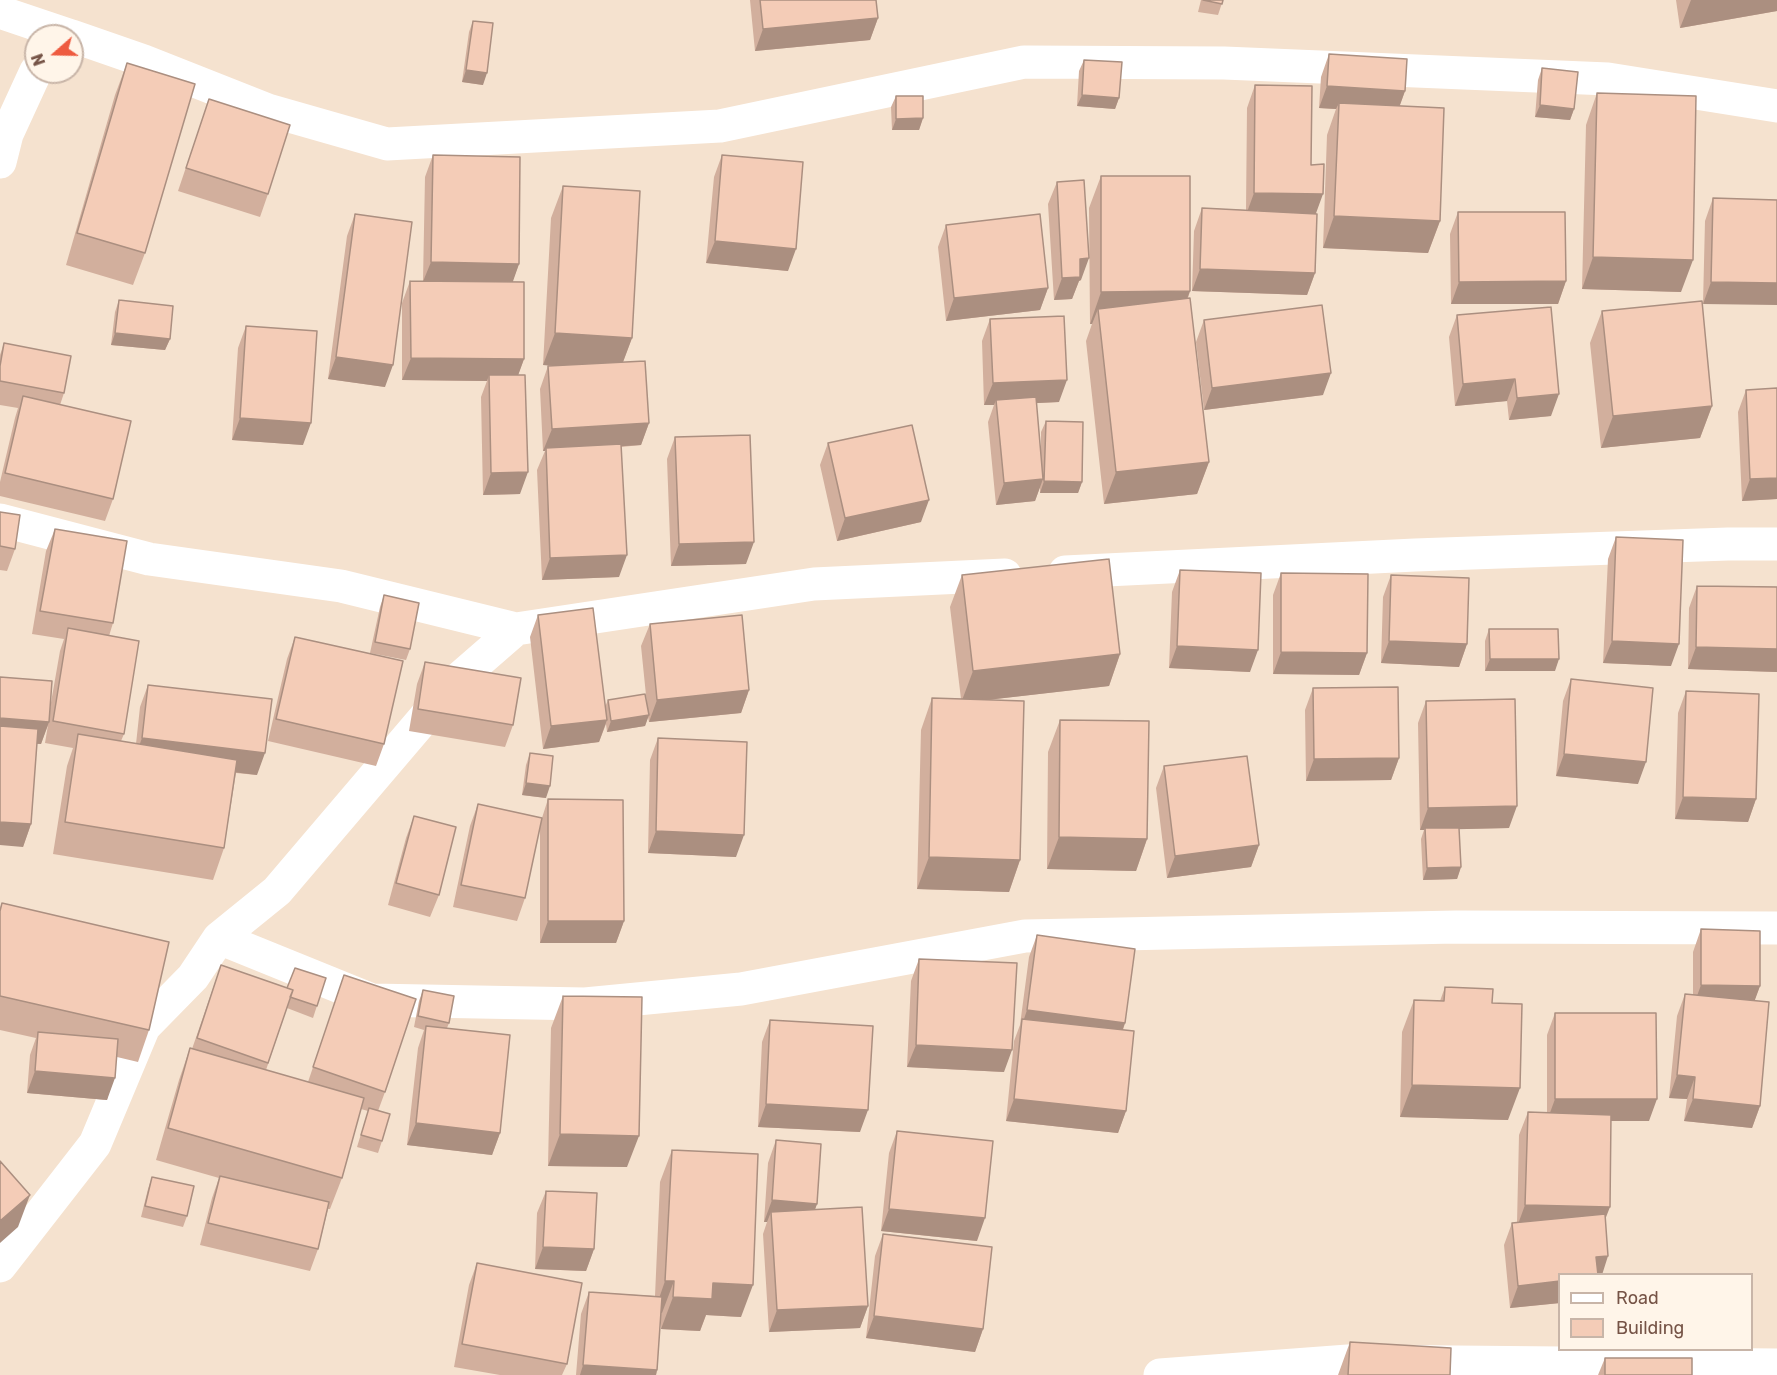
<!DOCTYPE html>
<style>
body{margin:0}
#map{position:relative;width:1777px;height:1375px;overflow:hidden;background:#fdf1e1;font-family:Rubik,sans-serif}
canvas{display:block}
.legend{position:absolute;left:1558px;top:1273px;width:195px;height:78px;box-sizing:border-box;background:#fff5e9;border:2px solid #c8b5a8;margin:0;padding:8px 10px;list-style:none;font-size:18px;color:#765447}
.legend li{display:flex;align-items:center;gap:12px;height:30px}
.legend b{width:30px;border:2px solid #c8b5a8}
.north{position:absolute;left:24px;top:24px;width:60px;height:60px;box-sizing:border-box;background:#fff5e9;border:2px solid #c8b5a8;border-radius:50%;rotate:250deg;font-size:16px;font-weight:700;line-height:24px;text-align:center;color:#765447}
.north::after{content:'';display:block;margin:auto;width:21px;height:27px;background:#ee5b40;clip-path:polygon(50% 0,100% 100%,50% 72%,0 100%)}
</style>
<div id="map">
<canvas width="1777" height="1375"></canvas>
<ul class="legend">
<li><b style="height:8px;background:#fff"></b>Road</li>
<li><b style="height:16px;background:#f4ccb7"></b>Building</li>
</ul>
<div class="north">N</div>
</div>
<script>
const context = document.querySelector('canvas').getContext('2d');
context.lineJoin = 'round';
function paint(path, color) {
  context.fillStyle = color;
  context.fill(path, 'evenodd');
}
function toPath(rows) {
  const path = new Path2D();
  for (const r of rows) {
    path.moveTo(r[0], r[1]);
    for (let i = 2; i < r.length; i += 2) path.lineTo(r[i], r[i + 1]);
  }
  return path;
}
function stroke(path, color, width, dash) {
  context.strokeStyle = color;
  context.lineWidth = width;
  context.lineCap = dash ? 'butt' : 'round';
  context.setLineDash(dash || []);
  context.stroke(path);
}
paint(toPath([
 [0,0,1777,0,1777,1375,0,1375],
 [36,36,72,36,72,72,36,72],
 [1560,1274,1752,1274,1752,1350,1560,1350]
]), '#f5e2cf');
stroke(toPath([
 [0,12,71,36],
 [72,36,144,61,268,110,387,144,720,126,1024,62,1224,63,1608,79,1777,106],
 [0,162,7,134,36,71],
 [0,520,149,559,341,586,516,629],
 [1065,572,1415,555,1728,544,1777,544],
 [219,938,372,1000,585,1004,741,989,1025,936,1456,927,1777,928],
 [0,1266,95,1144,144,1027,193,977,219,938,277,891,455,682,516,629,814,584,1005,575],
 [1160,1375,1348,1361,1777,1365]
]), '#fff', 33);
paint(toPath([
 [750,0,876,0,878,18,870,40,755,51],
 [1201,0,1223,0,1218,15,1198,12],
 [1676,0,1777,0,1777,11,1680,28],
 [473,21,483,85,462,82,469,32],
 [1329,54,1405,91,1400,105,1440,221,1428,253,1323,248,1327,135,1336,109,1319,108,1321,77],
 [1084,60,1119,98,1115,109,1077,106,1079,71],
 [127,63,145,253,133,285,66,265,115,95],
 [1542,68,1574,109,1570,120,1535,117,1538,80],
 [1255,85,1311,165,1316,214,1315,273,1307,295,1192,291,1194,231,1202,208,1246,210,1247,108],
 [1597,93,1681,292,1582,289,1586,125],
 [896,96,923,118,919,130,892,130,891,107],
 [209,99,268,194,260,217,178,191],
 [433,155,519,264,512,282,524,359,518,375,520,494,483,495,481,397,487,381,402,380,402,303,410,281,423,281,425,177],
 [722,155,788,271,706,263,714,177],
 [1101,176,1190,291,1188,298,1209,462,1197,494,1104,504,1086,341,1092,324,1090,324,1089,208],
 [1057,182,1081,280,1079,281,1072,299,1054,300,1048,204],
 [563,186,632,338,623,362,649,423,641,445,621,447,619,577,542,580,537,470,545,451,543,451,540,389,548,366,556,366,543,365,551,218],
 [1713,198,1777,200,1703,304,1705,221],
 [1458,212,1566,281,1558,304,1451,304,1450,234],
 [355,214,385,387,328,379,347,236],
 [946,225,1048,288,1040,310,946,321,938,247],
 [119,300,170,339,165,350,111,345,115,312],
 [1602,311,1712,406,1700,438,1601,448,1590,343],
 [1457,315,1551,416,1509,420,1507,401,1455,406,1449,337],
 [990,319,1059,402,1036,403,1041,455,1041,432,1046,421,1082,482,1078,493,1040,493,1040,487,1035,501,996,505,988,422,994,405,984,405,982,341],
 [1204,320,1323,395,1204,410,1196,342],
 [246,326,303,445,232,440,238,348],
 [4,343,64,393,60,405,113,499,105,521,0,496,0,482,15,418,18,408,0,405,0,355],
 [1777,388,1777,499,1742,501,1738,412,1746,390],
 [675,437,746,564,671,566,667,459],
 [828,443,921,522,837,541,820,465],
 [0,512,15,549,7,571,0,570],
 [55,529,113,623,109,636,124,734,121,741,136,744,140,707,148,685,257,775,236,773,224,848,213,880,53,854,67,766,73,748,45,743,48,725,41,744,37,744,31,824,23,847,0,677,49,714,60,651,64,639,32,634,46,551],
 [1616,537,1671,666,1603,663,1608,559],
 [1180,570,1250,672,1169,668,1172,592],
 [1281,573,1367,653,1359,675,1273,674,1273,595],
 [962,575,1120,654,1109,686,986,700,1020,860,1009,892,917,889,921,730,932,698,961,699,950,607],
 [1391,575,1467,644,1459,667,1381,663,1383,597],
 [1697,586,1777,587,1777,672,1688,669,1689,608],
 [384,595,410,649,406,660,370,653,380,607],
 [538,615,605,707,608,700,647,705,641,646,650,624,749,690,741,713,649,722,648,717,645,726,607,732,606,724,599,742,543,749,530,637],
 [1489,629,1555,671,1485,671,1485,641],
 [295,637,384,744,376,766,268,741,287,659],
 [425,662,513,725,505,747,409,731,417,684],
 [1571,679,1638,784,1556,776,1563,701],
 [1313,688,1399,758,1391,780,1306,781,1305,710],
 [1686,691,1756,799,1748,822,1675,819,1678,713],
 [1426,701,1509,828,1459,829,1461,867,1457,879,1423,880,1421,839,1424,830,1420,830,1418,723],
 [1060,720,1147,839,1136,871,1047,869,1048,752],
 [658,738,736,857,648,853,650,760],
 [530,753,546,798,522,795,526,765],
 [1164,766,1259,845,1251,867,1167,878,1156,788],
 [548,799,624,921,616,943,540,943,540,826,525,898,517,921,453,907,470,826,478,804,542,818],
 [414,816,439,895,430,917,388,905,406,838],
 [2,903,149,1030,138,1062,117,1057,107,1100,27,1093,30,1055,36,1038,0,1030,0,908],
 [1701,929,1760,986,1754,1001,1760,1106,1752,1128,1684,1121,1687,1099,1669,1098,1677,1016,1685,994,1693,995,1693,952],
 [1037,935,1125,1023,1123,1030,1126,1111,1118,1133,1006,1121,1014,1041,1020,1025,1029,957],
 [919,959,1004,1072,907,1067,911,981],
 [221,965,287,988,326,978,313,1018,287,1008,266,1070,308,1082,344,975,385,1092,378,1111,382,1141,378,1153,357,1147,368,1111,361,1109,342,1178,330,1209,328,1209,318,1249,310,1271,200,1245,212,1198,219,1178,156,1160,179,1080,190,1048,192,1049],
 [1445,987,1492,1003,1508,1120,1400,1117,1402,1032,1414,1000,1440,1001],
 [423,990,449,1023,447,1028,500,1133,492,1155,407,1145,418,1048,424,1030,414,1027,419,1001],
 [563,996,627,1167,548,1166,551,1028],
 [1555,1013,1649,1121,1611,1121,1560,1275,1560,1303,1510,1308,1504,1245,1512,1223,1517,1223,1519,1135,1528,1112,1547,1113,1547,1035],
 [770,1020,860,1132,758,1127,762,1042],
 [897,1131,977,1241,881,1231,889,1153],
 [776,1140,817,1204,815,1209,868,1306,860,1328,769,1332,763,1234,767,1222,764,1222,768,1163],
 [672,1150,741,1317,706,1315,700,1331,661,1329,661,1313,657,1370,656,1375,576,1375,581,1314,589,1292,655,1296,660,1182],
 [152,1177,187,1216,183,1227,141,1217,148,1189],
 [546,1191,594,1249,586,1271,535,1269,537,1213],
 [883,1234,983,1329,975,1352,866,1338,875,1256],
 [477,1263,567,1364,562,1375,500,1375,454,1367,469,1285],
 [1350,1342,1450,1375,1338,1375],
 [1605,1358,1692,1375,1598,1375]
]), '#d2af9d');
paint(toPath([
 [1691,0,1777,0,1777,11,1680,28],
 [878,18,870,40,755,51,763,29],
 [466,70,487,73,483,85,462,82],
 [1327,86,1405,91,1397,113,1339,103,1336,109,1319,108],
 [1082,95,1119,98,1115,109,1077,106],
 [1540,105,1574,109,1570,120,1535,117],
 [923,118,919,130,892,130,896,119],
 [1254,193,1323,194,1315,216,1246,215],
 [1334,216,1440,221,1428,253,1323,248],
 [715,241,796,249,788,271,706,263],
 [1593,257,1693,260,1681,292,1582,289],
 [1089,258,1081,280,1079,281,1072,299,1054,300,1062,278,1080,259],
 [431,262,519,264,511,287,422,284],
 [1200,269,1315,273,1307,295,1192,291],
 [1566,281,1558,304,1451,304,1459,282],
 [1711,282,1777,283,1777,305,1703,304],
 [1048,288,1040,310,946,321,954,298],
 [1190,291,1178,323,1098,309,1092,324,1090,324,1101,292],
 [115,333,170,339,165,350,111,345],
 [555,333,632,338,620,370,543,365],
 [336,357,393,365,385,387,328,379],
 [411,358,524,359,516,381,489,375,487,381,402,380],
 [1331,373,1323,395,1204,410,1212,388],
 [1515,379,1507,401,1455,406,1463,384],
 [1067,380,1059,402,997,405,996,400,994,405,984,405,993,383],
 [1559,394,1551,416,1509,420,1517,398],
 [1712,406,1700,438,1601,448,1613,416],
 [240,418,311,423,303,445,232,440],
 [649,423,641,445,546,451,546,448,545,451,543,451,552,429],
 [1209,462,1197,494,1104,504,1116,472],
 [528,472,520,494,483,495,491,473],
 [1777,478,1777,499,1742,501,1750,479],
 [1043,479,1035,501,996,505,1004,483],
 [1044,481,1082,482,1078,493,1040,493],
 [929,500,921,522,837,541,845,518],
 [754,542,746,564,671,566,679,544],
 [627,555,619,577,542,580,550,558],
 [1389,641,1467,644,1459,667,1381,663],
 [1612,641,1679,644,1671,666,1603,663],
 [1177,646,1258,650,1250,672,1169,668],
 [1696,647,1777,649,1777,672,1688,669],
 [1281,652,1367,653,1359,675,1273,674],
 [1120,654,1109,686,961,703,973,671],
 [1490,659,1559,659,1555,671,1485,671],
 [749,690,741,713,649,722,657,700],
 [649,715,645,726,607,732,611,721],
 [0,718,49,722,41,744,0,741],
 [607,720,599,742,543,749,551,726],
 [142,738,265,753,257,775,134,760],
 [1564,754,1646,762,1638,784,1556,776],
 [1399,758,1391,780,1306,781,1314,759],
 [526,783,550,786,546,798,522,795],
 [1683,797,1756,799,1748,822,1675,819],
 [1517,806,1509,828,1425,830,1425,828,1424,830,1420,830,1428,808],
 [0,822,31,824,23,847,0,845],
 [656,831,744,835,736,857,648,853],
 [1059,837,1147,839,1136,871,1047,869],
 [1259,845,1251,867,1167,878,1175,856],
 [929,857,1020,860,1009,892,917,889],
 [1461,867,1457,879,1423,880,1427,868],
 [548,921,624,921,616,943,540,943],
 [1701,985,1760,986,1752,1008,1693,1007],
 [1027,1010,1125,1023,1117,1045,1022,1025],
 [916,1045,1012,1050,1004,1072,907,1067],
 [35,1071,115,1078,107,1100,27,1093],
 [1677,1075,1695,1077,1687,1099,1669,1098],
 [1412,1085,1520,1088,1508,1120,1400,1117],
 [1014,1099,1126,1111,1118,1133,1006,1121],
 [1555,1099,1657,1099,1649,1121,1547,1121],
 [1693,1099,1760,1106,1752,1128,1684,1121],
 [766,1104,868,1110,860,1132,758,1127],
 [416,1123,500,1133,492,1155,407,1145],
 [560,1134,639,1136,627,1167,548,1166],
 [30,1195,18,1227,0,1243,0,1221],
 [772,1200,817,1204,809,1226,771,1212,767,1222,764,1222],
 [1525,1205,1610,1207,1601,1230,1517,1227],
 [889,1209,985,1218,977,1241,881,1231],
 [543,1247,594,1249,586,1271,535,1269],
 [1608,1256,1602,1275,1590,1275,1596,1257],
 [665,1281,674,1281,662,1313,654,1313],
 [1560,1281,1560,1303,1510,1308,1518,1286],
 [713,1283,753,1285,741,1317,706,1315,700,1331,661,1329,673,1297],
 [868,1306,860,1328,769,1332,777,1310],
 [874,1316,983,1329,975,1352,866,1338],
 [583,1365,657,1370,656,1375,580,1375]
]), '#ab8f80');
const building = toPath([
 [760,0,876,0,878,18,763,29,760,0],
 [1203,0,1223,0,1222,4,1203,0],
 [473,21,493,23,487,73,466,70,473,21],
 [1329,54,1407,59,1405,91,1327,86,1329,54],
 [1084,60,1122,62,1119,98,1082,95,1084,60],
 [127,63,195,84,145,253,77,233,127,63],
 [1542,68,1578,72,1574,109,1540,105,1542,68],
 [1255,85,1312,86,1311,165,1324,164,1323,194,1254,193,1255,85],
 [1597,93,1696,96,1693,260,1593,257,1597,93],
 [896,96,923,96,923,118,896,119,896,96],
 [209,99,290,125,268,194,186,168,209,99],
 [1339,103,1444,108,1440,221,1334,216,1339,103],
 [433,155,520,157,519,264,431,262,433,155],
 [722,155,803,162,796,249,715,241,722,155],
 [1101,176,1190,176,1190,291,1101,292,1101,176],
 [1084,180,1089,258,1080,259,1080,277,1062,278,1057,182,1084,180],
 [563,186,640,191,632,338,555,333,563,186],
 [1713,198,1777,200,1777,283,1711,282,1713,198],
 [1202,208,1317,214,1315,273,1200,269,1202,208],
 [1458,212,1565,212,1566,281,1459,282,1458,212],
 [355,214,412,222,393,365,336,357,355,214],
 [1040,214,1048,288,954,298,946,225,1040,214],
 [410,281,524,282,524,359,411,358,410,281],
 [1190,298,1209,462,1116,472,1098,309,1190,298],
 [119,300,173,306,170,339,115,333,119,300],
 [1702,301,1712,406,1613,416,1602,311,1702,301],
 [1322,305,1331,373,1212,388,1204,320,1322,305],
 [1551,307,1559,394,1517,398,1515,379,1463,384,1457,315,1551,307],
 [1064,316,1067,380,993,383,990,319,1064,316],
 [246,326,317,331,311,423,240,418,246,326],
 [4,343,71,356,64,393,0,381,0,366,4,343],
 [645,361,649,423,552,429,548,366,645,361],
 [489,375,525,375,528,472,491,473,489,375],
 [1777,388,1777,478,1750,479,1746,390,1777,388],
 [23,396,131,421,113,499,5,473,23,396],
 [1036,397,1043,479,1004,483,996,400,1036,397],
 [1046,421,1083,422,1082,482,1044,481,1046,421],
 [912,425,929,500,845,518,828,443,912,425],
 [750,435,754,542,679,544,675,437,750,435],
 [621,444,627,555,550,558,546,448,621,444],
 [0,512,20,515,15,549,0,546,0,512],
 [55,529,127,541,113,623,40,611,55,529],
 [1616,537,1683,540,1679,644,1612,641,1616,537],
 [1109,559,1120,654,973,671,962,575,1109,559],
 [1180,570,1261,573,1258,650,1177,646,1180,570],
 [1281,573,1368,574,1367,653,1281,652,1281,573],
 [1391,575,1469,578,1467,644,1389,641,1391,575],
 [1697,586,1777,587,1777,649,1696,647,1697,586],
 [384,595,419,603,410,649,375,642,384,595],
 [593,608,607,720,551,726,538,615,593,608],
 [742,615,749,690,657,700,650,624,742,615],
 [68,628,139,641,124,734,53,721,68,628],
 [1489,629,1558,629,1559,659,1490,659,1489,629],
 [295,637,403,661,384,744,276,719,295,637],
 [425,662,521,678,513,725,418,709,425,662],
 [0,677,52,681,49,722,0,718,0,677],
 [1571,679,1653,688,1646,762,1564,754,1571,679],
 [148,685,272,699,265,753,142,738,148,685],
 [1398,687,1399,758,1314,759,1313,688,1398,687],
 [1686,691,1759,694,1756,799,1683,797,1686,691],
 [645,694,649,715,611,721,608,700,645,694],
 [932,698,1024,701,1020,860,929,857,932,698],
 [1515,699,1517,806,1428,808,1426,701,1515,699],
 [1060,720,1149,721,1147,839,1059,837,1060,720],
 [0,726,38,729,31,824,0,822,0,726],
 [78,734,237,760,224,848,65,822,78,734],
 [658,738,747,742,744,835,656,831,658,738],
 [530,753,553,756,550,786,526,783,530,753],
 [1247,756,1259,845,1175,856,1164,766,1247,756],
 [548,799,623,800,624,921,548,921,548,799],
 [478,804,542,818,525,898,461,885,478,804],
 [414,816,456,827,439,895,396,883,414,816],
 [1425,828,1459,828,1461,867,1427,868,1425,828],
 [2,903,169,942,149,1030,0,996,0,911,2,903],
 [1701,929,1760,931,1760,986,1701,985,1701,929],
 [1037,935,1135,949,1125,1023,1027,1010,1037,935],
 [919,959,1017,963,1012,1050,916,1045,919,959],
 [221,965,293,990,268,1063,197,1038,221,965],
 [295,968,326,978,317,1006,290,997,293,990,287,988,295,968],
 [344,975,416,999,385,1092,313,1067,344,975],
 [1445,987,1493,989,1492,1003,1522,1004,1520,1088,1412,1085,1414,1000,1444,1001,1445,987],
 [423,990,454,996,449,1023,418,1016,423,990],
 [1685,994,1769,1002,1760,1106,1693,1099,1695,1077,1677,1075,1685,994],
 [563,996,642,997,639,1136,560,1134,563,996],
 [1555,1013,1656,1013,1657,1099,1555,1099,1555,1013],
 [1022,1019,1134,1031,1126,1111,1014,1099,1022,1019],
 [770,1020,873,1026,868,1110,766,1104,770,1020],
 [426,1026,510,1035,500,1133,416,1123,426,1026],
 [38,1032,118,1039,115,1078,35,1071,38,1032],
 [190,1048,364,1098,342,1178,168,1128,190,1048],
 [369,1108,390,1114,382,1141,361,1135,369,1108],
 [1528,1112,1611,1115,1610,1207,1525,1205,1528,1112],
 [897,1131,993,1141,985,1218,889,1209,897,1131],
 [776,1140,821,1144,817,1204,772,1200,776,1140],
 [672,1150,758,1154,753,1285,713,1283,712,1299,673,1297,674,1281,665,1281,672,1150],
 [0,1161,30,1195,0,1221,0,1161],
 [220,1176,329,1202,318,1249,208,1223,220,1176],
 [152,1177,194,1186,187,1216,145,1206,152,1177],
 [546,1191,597,1193,594,1249,543,1247,546,1191],
 [862,1207,868,1306,777,1310,771,1212,862,1207],
 [1605,1214,1608,1256,1596,1257,1598,1275,1560,1275,1560,1281,1518,1286,1512,1223,1605,1214],
 [883,1234,992,1247,983,1329,874,1316,883,1234],
 [477,1263,582,1283,567,1364,462,1344,477,1263],
 [589,1292,662,1297,657,1370,583,1365,589,1292],
 [1350,1342,1451,1348,1450,1375,1348,1375,1350,1342],
 [1605,1358,1692,1358,1692,1375,1605,1375,1605,1358]
]);
paint(building, '#f4ccb7');
stroke(building, '#ab8f80', 1.5);
</script>
